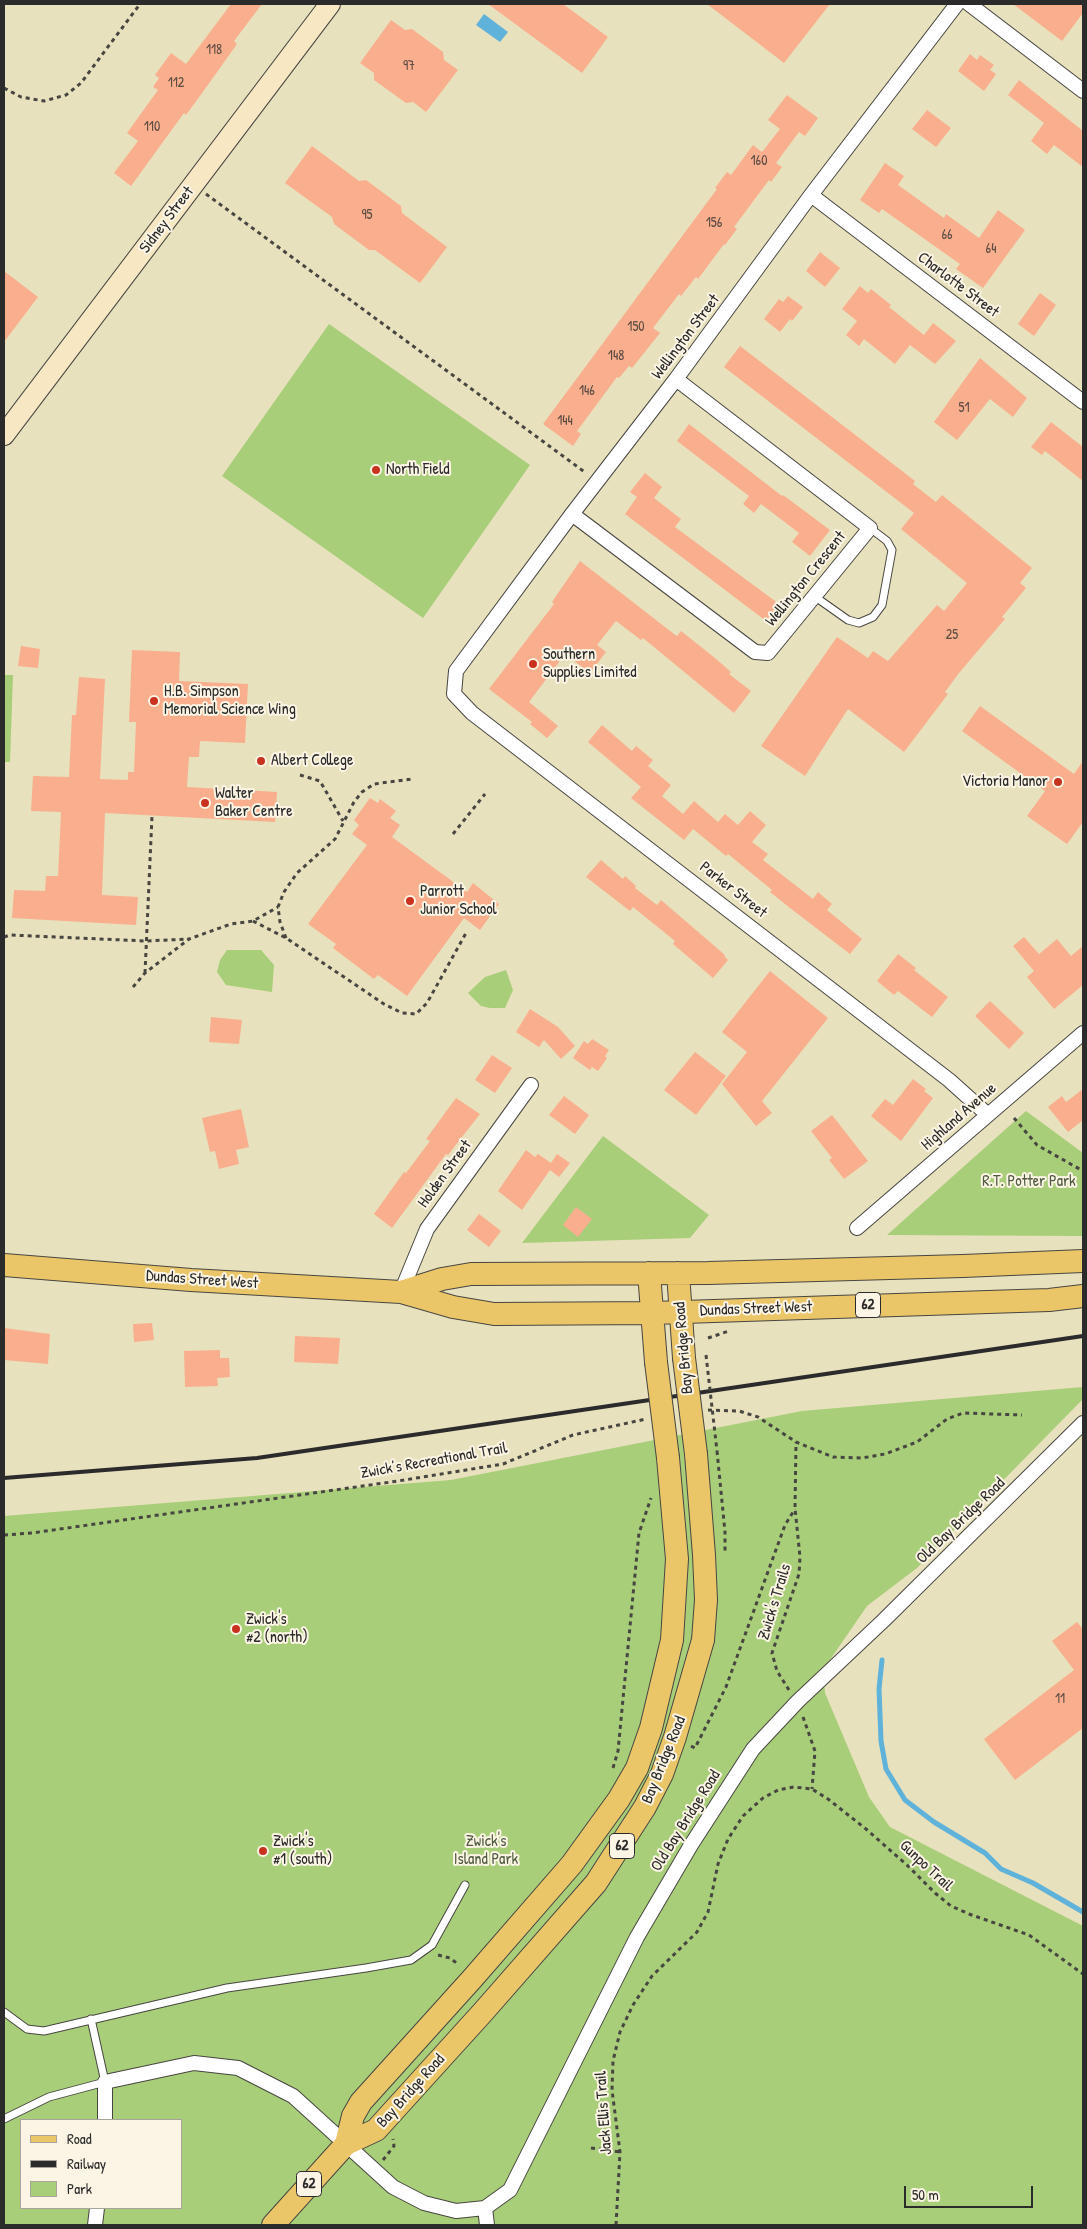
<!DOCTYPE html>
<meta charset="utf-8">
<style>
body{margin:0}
#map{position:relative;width:1087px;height:2229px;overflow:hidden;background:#e8e1bd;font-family:"Patrick Hand",sans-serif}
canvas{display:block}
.frame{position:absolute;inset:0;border:5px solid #2b2b2b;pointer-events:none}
.legend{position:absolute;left:20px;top:2119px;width:162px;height:90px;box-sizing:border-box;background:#fcf5e5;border:1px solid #a8a49b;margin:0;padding:6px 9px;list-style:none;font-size:15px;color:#2b2b2b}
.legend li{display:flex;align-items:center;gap:10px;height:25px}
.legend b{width:25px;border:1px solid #a8a49b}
.scale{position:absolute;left:904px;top:2186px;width:129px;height:22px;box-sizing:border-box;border:2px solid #2b2b2b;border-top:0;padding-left:6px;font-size:15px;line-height:18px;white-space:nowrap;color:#2b2b2b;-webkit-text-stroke:4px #fcf5e5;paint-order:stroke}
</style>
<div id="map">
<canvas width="1087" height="2229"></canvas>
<div class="frame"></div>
<ul class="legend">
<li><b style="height:6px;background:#ebc669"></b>Road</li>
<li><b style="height:6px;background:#2b2b2b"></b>Railway</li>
<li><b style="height:14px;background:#a8ce79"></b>Park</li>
</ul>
<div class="scale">50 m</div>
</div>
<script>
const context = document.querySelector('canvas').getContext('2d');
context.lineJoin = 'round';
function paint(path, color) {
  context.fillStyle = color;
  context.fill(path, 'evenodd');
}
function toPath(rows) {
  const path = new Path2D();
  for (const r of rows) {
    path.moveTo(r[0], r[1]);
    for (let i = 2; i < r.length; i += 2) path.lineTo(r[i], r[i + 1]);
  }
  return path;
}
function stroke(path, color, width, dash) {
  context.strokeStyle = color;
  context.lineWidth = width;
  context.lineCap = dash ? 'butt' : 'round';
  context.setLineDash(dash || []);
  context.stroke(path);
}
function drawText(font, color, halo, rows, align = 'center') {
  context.font = font + ' "Patrick Hand",sans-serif';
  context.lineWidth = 4;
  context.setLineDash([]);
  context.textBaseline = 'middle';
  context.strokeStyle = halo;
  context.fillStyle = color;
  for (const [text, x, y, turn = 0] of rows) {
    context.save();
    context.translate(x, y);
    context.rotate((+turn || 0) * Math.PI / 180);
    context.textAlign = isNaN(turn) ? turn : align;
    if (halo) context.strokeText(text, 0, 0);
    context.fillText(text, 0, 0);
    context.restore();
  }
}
paint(toPath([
 [329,324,530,465,423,618,222,476],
 [4,675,13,675,10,762,4,762],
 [227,950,261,950,274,965,272,992,226,985,217,972,220,960],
 [506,970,513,990,505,1008,490,1008,481,1006,468,993,485,977],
 [1026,1111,1083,1153,1083,1236,887,1235],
 [603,1136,709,1215,690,1238,522,1243],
 [1083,1387,1083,1399,917,1568,867,1606,823,1670,825,1693,869,1797,890,1827,1083,1926,1083,2225,4,2225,4,1516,451,1480,802,1411],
 [21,2120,181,2120,181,2208,21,2208]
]), '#a8ce79');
paint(toPath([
 [484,14,508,32,500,42,476,25]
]), '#5fb2da');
stroke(toPath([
 [882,1660,879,1689,881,1741,886,1769,905,1800,934,1822,985,1853,1001,1869,1033,1883,1083,1912]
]), '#5fb2da', 5);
paint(toPath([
 [231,4,262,4,234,41,237,44,205,89,186,115,184,113,131,186,114,173,138,141,127,133,158,90,153,87,159,78,155,75,171,53,186,64],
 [488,4,563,4,608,37,582,73],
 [707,4,830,4,784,63],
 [1013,4,1083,4,1083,13,1062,41],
 [391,20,405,30,412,29,443,52,444,60,458,70,426,112,413,102,406,103,374,80,374,73,360,63],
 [970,54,977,60,980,55,994,65,990,70,996,74,984,91,958,71],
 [1019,80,1083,131,1083,167,1054,145,1047,154,1031,141,1044,123,1008,95],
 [787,95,818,118,805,136,799,132,776,163,782,167,771,182,769,180,734,227,737,229,725,245,724,244,698,279,696,277,681,296,679,294,653,328,660,333,632,368,629,366,619,378,617,377,577,431,581,434,573,446,543,424,717,189,715,188,727,172,731,175,753,145,762,152,780,129,768,120],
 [927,110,951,128,936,147,912,129],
 [312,146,359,181,366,180,401,206,402,213,447,247,420,283,375,250,369,250,334,224,332,217,285,183],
 [885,163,904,176,898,185,944,218,946,214,979,238,998,210,1025,230,983,288,956,269,960,264,882,209,879,213,860,200],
 [820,252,840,268,825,287,806,271],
 [4,271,38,297,4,342],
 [860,286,868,293,871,289,891,305,889,307,924,335,933,323,956,341,935,364,910,345,895,364,864,339,859,346,846,335,857,321,842,309],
 [1040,293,1056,305,1034,336,1018,324],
 [788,296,803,307,792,321,790,319,780,332,764,319,779,299,783,302],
 [740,346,915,481,913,484,936,502,942,495,1032,568,1020,583,1026,588,1002,617,1005,619,959,673,945,692,948,694,904,752,848,709,805,776,761,746,837,637,868,658,873,651,888,661,937,605,944,611,967,583,901,529,914,513,724,367],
 [980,358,1027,398,1013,417,990,399,957,440,934,422],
 [1051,422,1083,447,1083,481,1045,451,1042,455,1031,447],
 [689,424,782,496,783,495,830,530,810,556,792,542,799,533,761,504,754,513,743,504,749,496,677,441],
 [645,473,662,487,654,498,681,519,675,527,779,604,766,621,625,514,637,497,630,492],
 [580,561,674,634,677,636,681,631,715,658,731,672,729,674,751,691,734,713,643,638,641,640,616,621,597,645,606,652,590,673,565,654,529,702,558,726,547,738,530,724,532,722,489,689,554,604,552,602],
 [21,646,40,649,38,668,18,666],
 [132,650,180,652,179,681,248,684,245,743,200,741,199,757,189,757,187,787,277,792,275,822,105,813,102,895,138,897,136,925,12,918,14,890,45,891,46,876,58,876,61,812,31,811,33,776,69,777,72,715,76,715,79,677,105,679,100,779,128,780,128,772,134,772,136,722,129,722],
 [980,706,1074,774,1083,761,1083,822,1067,844,1027,816,1045,791,962,731],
 [602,725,632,751,636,746,653,760,648,766,671,785,662,796,683,814,694,801,718,822,725,814,738,825,750,811,766,825,752,842,768,854,763,860,813,899,818,892,832,904,827,910,862,939,850,954,790,908,770,892,772,890,728,854,726,856,693,829,684,840,631,798,641,787,588,742],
 [370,798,378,803,380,799,396,811,390,818,400,825,392,837,467,892,473,883,499,904,480,930,464,918,407,996,378,975,374,979,333,948,336,944,308,924,367,845,352,834,359,825,354,820],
 [601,860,623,879,625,876,636,886,635,888,657,905,661,900,725,955,724,956,728,960,713,978,673,944,675,941,633,907,630,911,586,877],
 [1024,937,1039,954,1057,939,1071,956,1083,946,1083,985,1054,1009,1027,977,1034,971,1013,946],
 [898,954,916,968,914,970,948,997,932,1017,898,991,894,995,877,981],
 [770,971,828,1018,762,1101,772,1113,756,1126,722,1084,747,1052,722,1032],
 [990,1001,1024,1033,1009,1049,975,1016],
 [530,1009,558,1027,575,1046,561,1059,544,1040,539,1047,516,1032],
 [211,1017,242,1020,239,1044,209,1042],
 [592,1039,609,1050,605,1056,607,1058,598,1071,592,1067,590,1070,573,1058,584,1041,588,1044],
 [695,1052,726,1076,696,1115,664,1090],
 [492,1055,512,1068,495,1093,475,1080],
 [913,1079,926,1089,924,1091,933,1098,901,1141,871,1116,885,1099,893,1105],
 [1083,1089,1083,1120,1068,1132,1048,1107,1062,1096,1066,1102],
 [564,1096,589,1115,575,1134,549,1115],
 [456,1098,480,1114,448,1155,446,1154,392,1228,374,1214,404,1172,406,1173,430,1141,426,1139],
 [241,1109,249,1147,236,1150,239,1164,219,1169,215,1151,210,1152,202,1118],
 [832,1115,868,1161,844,1179,829,1160,832,1158,811,1131],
 [526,1150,535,1157,538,1154,551,1163,557,1154,570,1163,559,1177,550,1170,522,1210,498,1191],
 [576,1207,592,1219,578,1237,563,1225],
 [479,1214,501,1231,489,1247,467,1230],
 [152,1323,154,1340,134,1342,133,1324],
 [4,1328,50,1334,48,1364,4,1360],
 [295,1336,340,1338,338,1364,294,1362],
 [220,1350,220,1358,229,1358,230,1377,217,1378,218,1386,185,1387,184,1351],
 [1077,1622,1083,1629,1083,1728,1015,1780,984,1739,1074,1670,1052,1641]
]), '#f9af8d');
const service = toPath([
 [814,596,848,620,859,623,873,617,882,605,892,550,887,541,870,528],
 [4,2012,27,2029,44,2031,227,1988,366,1968,411,1960,432,1945,465,1885],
 [4,2119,49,2097,105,2082,91,2019]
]);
const minor = toPath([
 [957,4,811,195,676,379,572,514,456,671,454,694,472,713,949,1080,988,1115],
 [969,4,1083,91],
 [811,195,1083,402],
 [572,514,755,652,768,653,870,528,676,379],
 [857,1228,1083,1033],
 [401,1292,427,1229,531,1085],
 [105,2120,105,2082,194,2063,238,2068,293,2096,393,2187,424,2203,456,2211,485,2208,510,2190,637,1937,691,1845,753,1749,798,1701,884,1620,1083,1423],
 [485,2208,487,2225],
 [95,2225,97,2208]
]);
const secondary = toPath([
 [4,435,330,4]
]);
const primary = toPath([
 [4,1265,191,1280,401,1292,453,1307,494,1314,653,1313,1049,1300,1083,1296],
 [649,1273,656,1362],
 [678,1273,684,1358],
 [401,1292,442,1279,471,1274,708,1273,963,1266,1083,1261],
 [346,2144,376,2130,483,2012,596,1883,645,1807,662,1774,675,1737,703,1640,706,1600,704,1555,696,1454],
 [273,2225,346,2144,353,2116,361,2102,472,1979,572,1864,619,1799,637,1768,651,1728,672,1640,677,1559,668,1458]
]);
stroke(service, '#474641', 9);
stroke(minor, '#474641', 16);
stroke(secondary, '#474641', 22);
stroke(primary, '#474641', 24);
stroke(toPath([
 [4,88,21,97,44,101,66,95,81,83,140,4],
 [206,194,586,473],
 [300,775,320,781,343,821],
 [453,834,485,794],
 [253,921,286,938,384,1004,402,1013,416,1014,427,1003,466,933],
 [4,937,10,935,146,941,189,939],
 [286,938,280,922,278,907,284,892,297,873,335,839,354,802,362,792,374,784,412,779],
 [145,973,152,816],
 [133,987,145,973,189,939,231,924,253,921,278,907],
 [1014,1118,1037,1145,1083,1171],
 [708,1338,729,1331],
 [708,1410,739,1411,758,1417,796,1442,833,1457,862,1458,885,1454,917,1442,947,1419,963,1413,1022,1415],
 [717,1451,725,1532,725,1551],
 [4,1535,32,1533,398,1481,503,1464,573,1435,646,1419],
 [789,1690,777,1671,772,1653,799,1574,800,1557,795,1508,796,1442],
 [803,1717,815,1751,812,1789],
 [691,1746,695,1748,726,1687,785,1525,795,1509],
 [613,1768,618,1751,639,1533,651,1498],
 [438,1955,450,1958,459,1965],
 [591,2148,620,2152],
 [383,2160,394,2146,393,2139],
 [616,2225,620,2152,612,2090,613,2061,620,2032,633,2005,652,1976,697,1932,708,1912,718,1864,728,1839,743,1816,763,1798,778,1790,794,1787,812,1789,828,1799,866,1829,908,1866,935,1893,951,1906,969,1914,1029,1935,1083,1974]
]), '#474641', 3, [4, 4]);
stroke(service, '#fff', 7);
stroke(minor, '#fff', 14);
stroke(secondary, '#f7e8c3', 20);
stroke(primary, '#ebc669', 22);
stroke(toPath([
 [4,1478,257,1458,1083,1336]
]), '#2b2b2b', 4);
const primaryBridge = toPath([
 [684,1358,696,1454],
 [656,1362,668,1458]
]);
stroke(primaryBridge, '#474641', 24, []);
stroke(toPath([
 [706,1355,717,1451]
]), '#474641', 3, [4, 4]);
stroke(primaryBridge, '#ebc669', 22);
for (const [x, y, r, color] of [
 [376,470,5,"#c8321e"],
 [533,664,5,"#c8321e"],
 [154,701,5,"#c8321e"],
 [261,761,5,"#c8321e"],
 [1058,782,5,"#c8321e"],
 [205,803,5,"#c8321e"],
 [410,901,5,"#c8321e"],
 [236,1629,5,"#c8321e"],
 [263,1851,5,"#c8321e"]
]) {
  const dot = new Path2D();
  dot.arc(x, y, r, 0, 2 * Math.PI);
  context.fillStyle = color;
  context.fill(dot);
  stroke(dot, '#fcf5e5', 2);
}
drawText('14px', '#5e4c44', null, [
 ["118",214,50],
 ["97",409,66],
 ["112",176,83],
 ["110",152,127],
 ["160",759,161],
 ["95",367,215],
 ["156",714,223],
 ["66",947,235],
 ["64",991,249],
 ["150",636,327],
 ["148",616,356],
 ["146",587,391],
 ["51",964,408],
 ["144",565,421],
 ["25",952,635],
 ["11",1060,1699]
]);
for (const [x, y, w] of [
 [868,1305,25],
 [622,1846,25],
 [309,2184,25]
]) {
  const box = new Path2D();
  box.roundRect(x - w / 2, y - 12.5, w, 25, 4);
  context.fillStyle = '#fcf5e5';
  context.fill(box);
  stroke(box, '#2b2b2b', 1);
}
drawText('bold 15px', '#2b2b2b', null, [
 ["62",868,1305],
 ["62",622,1846],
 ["62",309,2184]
]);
drawText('16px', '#2b2b2b', '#fcf5e5', [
 ["Sidney Street",167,220,-53],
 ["Charlotte Street",958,285,37],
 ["Wellington Street",686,337,-53],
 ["Wellington Crescent",806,579,-51],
 ["Parker Street",733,890,38],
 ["Highland Avenue",959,1117,-41],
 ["Holden Street",445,1174,-54],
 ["Dundas Street West",202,1280,4],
 ["Dundas Street West",756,1309,-2],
 ["Bay Bridge Road",684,1348,-95],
 ["Zwick’s Recreational Trail",434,1461,-10],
 ["Old Bay Bridge Road",961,1521,-44],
 ["Zwick's Trails",775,1602,-73],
 ["Bay Bridge Road",664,1760,-68],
 ["Old Bay Bridge Road",686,1821,-58],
 ["Gunpo Trail",926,1866,43],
 ["Bay Bridge Road",411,2091,-48],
 ["Jack Ellis Trail",604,2113,-94]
]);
drawText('16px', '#2b2b2b', '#fcf5e5', [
 ["North Field",386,470],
 ["Southern",543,655],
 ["Supplies Limited",543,673],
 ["H.B. Simpson",164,692],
 ["Memorial Science Wing",164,710],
 ["Albert College",271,761],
 ["Victoria Manor",1048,782,"right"],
 ["Walter",215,794],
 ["Baker Centre",215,812],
 ["Parrott",420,892],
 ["Junior School",420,910],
 ["Zwick's",246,1620],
 ["#2 (north)",246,1638],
 ["Zwick's",273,1842],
 ["#1 (south)",273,1860]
], 'left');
drawText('16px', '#505c42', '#fcf5e5', [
 ["R.T. Potter Park",1029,1182],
 ["Zwick's",486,1842],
 ["Island Park",486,1860]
]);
</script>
